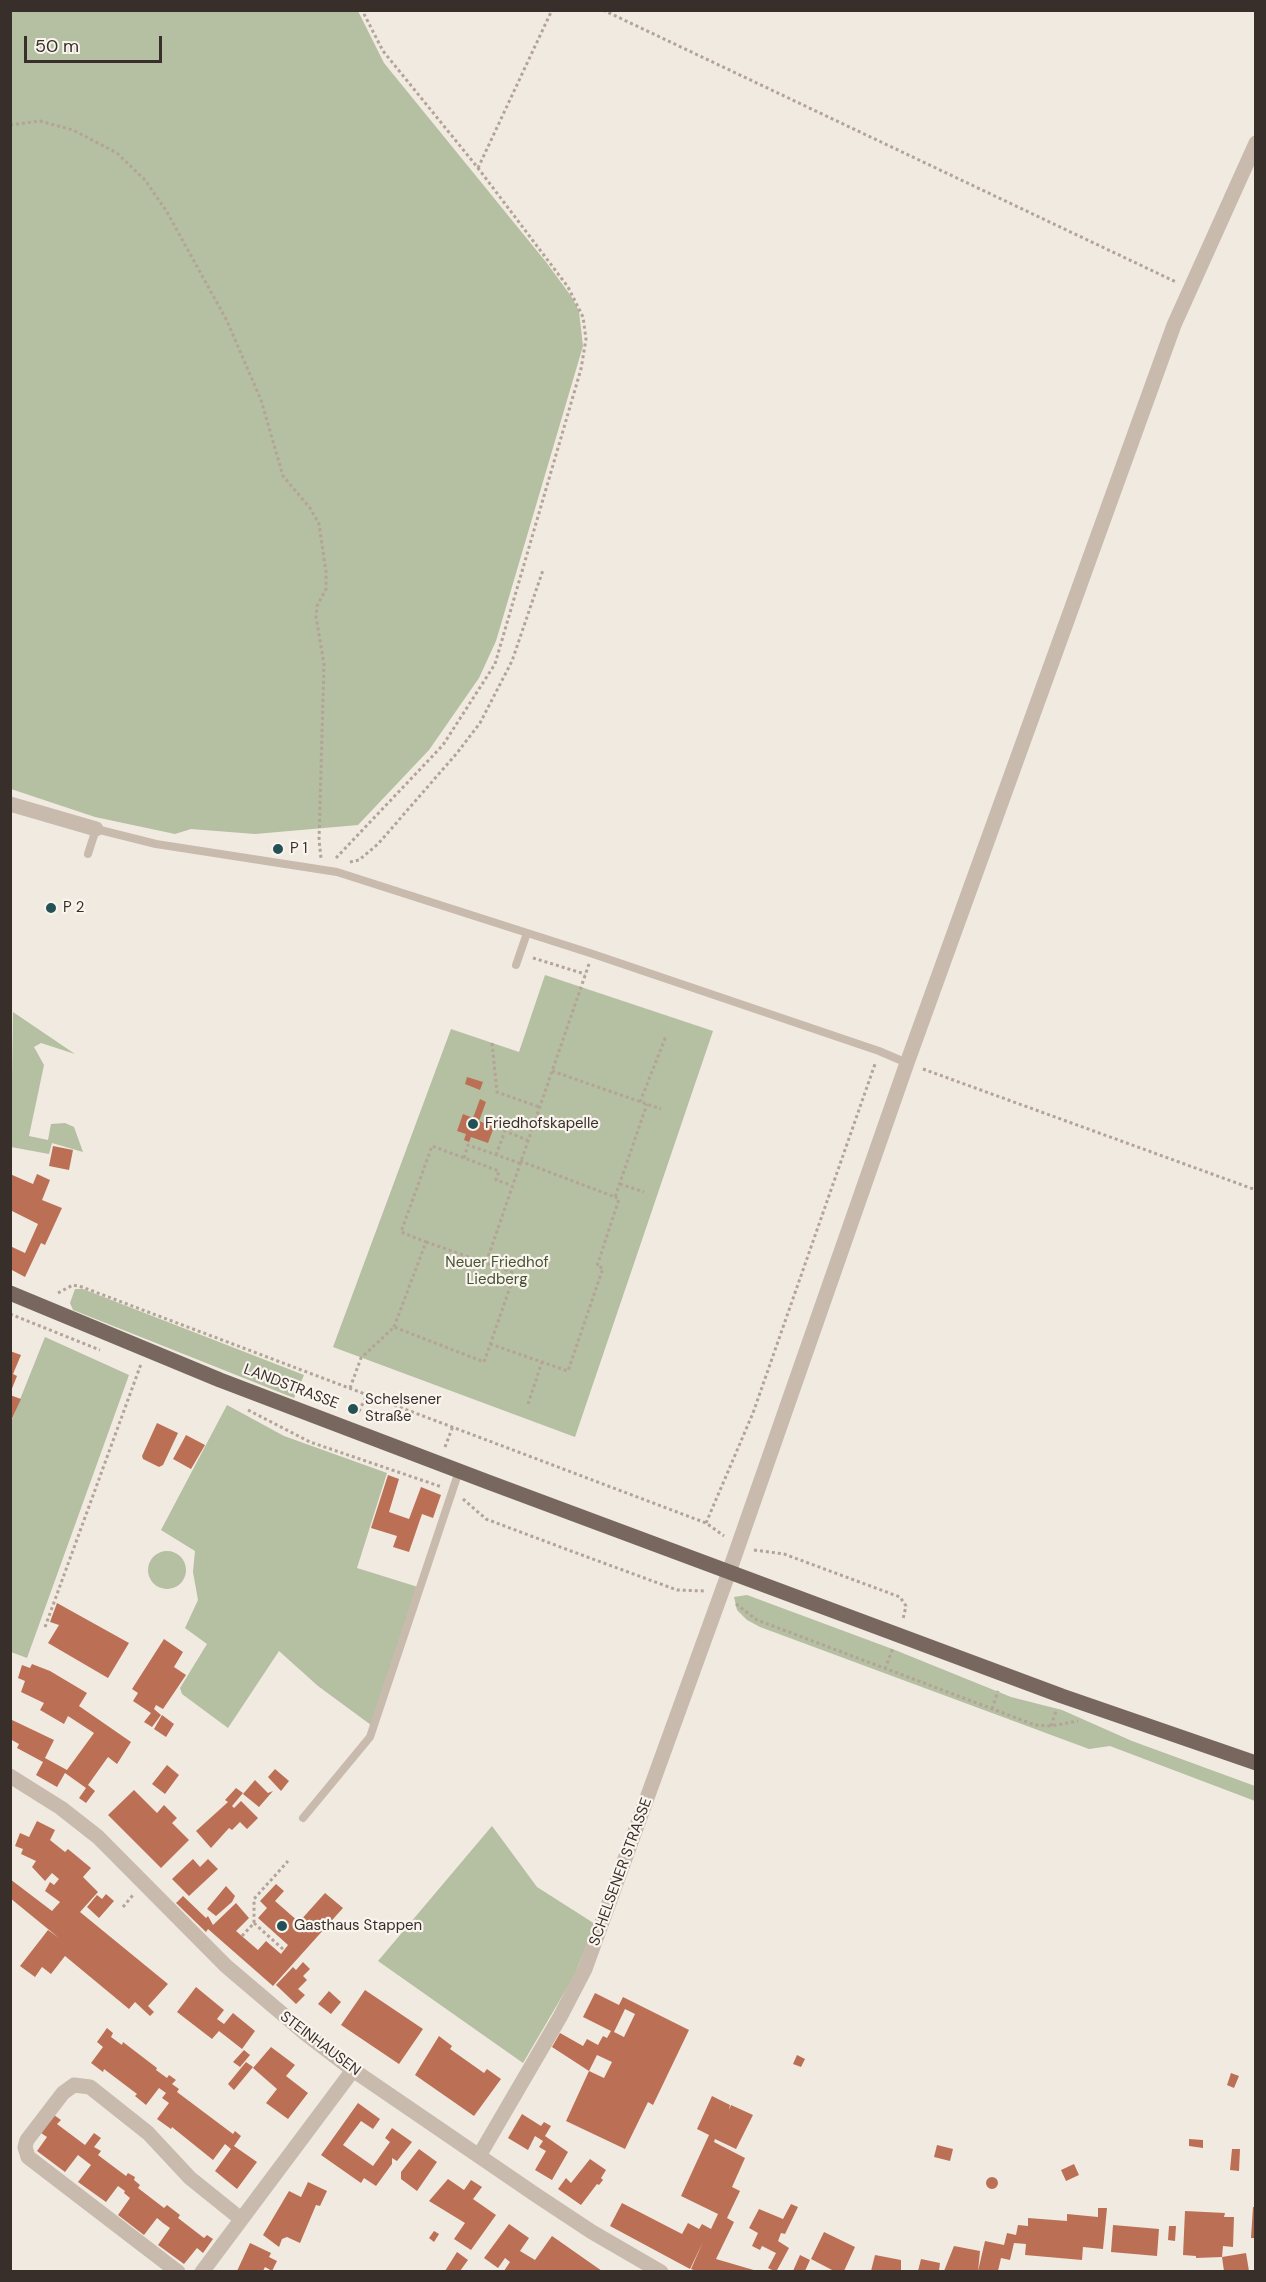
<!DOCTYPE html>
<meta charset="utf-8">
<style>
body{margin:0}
#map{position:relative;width:1266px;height:2282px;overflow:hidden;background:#f1eae1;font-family:"DM Sans",sans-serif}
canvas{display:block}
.frame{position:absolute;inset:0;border:12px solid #382f2b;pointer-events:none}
.scale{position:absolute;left:24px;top:36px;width:138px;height:27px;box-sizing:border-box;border:3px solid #382f2b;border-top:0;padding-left:8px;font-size:18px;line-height:21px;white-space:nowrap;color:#382f2b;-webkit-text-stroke:4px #f9f4ed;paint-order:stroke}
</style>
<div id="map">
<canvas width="1266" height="2282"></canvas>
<div class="frame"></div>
<div class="scale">50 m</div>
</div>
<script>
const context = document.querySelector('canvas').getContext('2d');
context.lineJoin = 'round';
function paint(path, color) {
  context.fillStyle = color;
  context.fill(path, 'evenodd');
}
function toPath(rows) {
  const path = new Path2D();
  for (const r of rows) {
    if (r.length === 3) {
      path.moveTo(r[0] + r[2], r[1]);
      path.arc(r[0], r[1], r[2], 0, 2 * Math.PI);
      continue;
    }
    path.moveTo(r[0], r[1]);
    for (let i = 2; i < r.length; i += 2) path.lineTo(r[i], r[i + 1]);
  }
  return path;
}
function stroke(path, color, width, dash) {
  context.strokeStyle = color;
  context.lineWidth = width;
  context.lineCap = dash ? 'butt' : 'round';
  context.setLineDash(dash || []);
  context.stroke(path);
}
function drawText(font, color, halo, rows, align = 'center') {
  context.font = font + ' "DM Sans",sans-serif';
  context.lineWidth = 4.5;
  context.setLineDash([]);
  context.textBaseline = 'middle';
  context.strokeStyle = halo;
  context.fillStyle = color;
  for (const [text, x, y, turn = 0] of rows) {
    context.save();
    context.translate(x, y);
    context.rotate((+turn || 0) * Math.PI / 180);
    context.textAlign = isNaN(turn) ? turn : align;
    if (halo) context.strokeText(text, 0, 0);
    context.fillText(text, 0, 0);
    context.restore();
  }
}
paint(toPath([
 [11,10,358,11,384,63,546,262,571,296,579,311,583,346,496,641,479,678,429,750,358,825,255,834,191,829,175,834,95,817,11,789],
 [545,975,713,1031,575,1437,333,1347,451,1029,519,1052],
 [13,1012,75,1054,41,1043,34,1047,44,1065,29,1136,48,1140,51,1124,65,1123,74,1127,83,1152,52,1143,49,1154,11,1147],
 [75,1289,83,1289,304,1375,294,1398,73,1310,70,1303],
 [45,1337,129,1375,27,1658,11,1652,11,1422],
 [227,1405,284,1436,387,1473,357,1568,418,1587,371,1725,318,1686,279,1651,228,1728,182,1694,180,1688,207,1644,185,1628,198,1600,193,1572,195,1551,161,1530],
 [167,1570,19],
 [747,1595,895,1650,1011,1697,1062,1710,1132,1741,1255,1786,1255,1801,1110,1746,1089,1749,760,1627,747,1620,737,1610,734,1597],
 [492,1826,537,1887,595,1924,574,1976,523,2063,378,1961]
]), '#b5bfa1');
paint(toPath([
 [467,1077,483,1082,480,1090,465,1084],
 [480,1099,486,1102,479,1121,494,1127,488,1143,471,1137,469,1142,464,1140,466,1134,457,1131,463,1114,473,1118],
 [53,1146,73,1150,69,1170,49,1166],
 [10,1174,33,1184,37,1174,50,1180,42,1200,62,1208,45,1245,41,1243,25,1277,10,1269,10,1246,25,1253,38,1224,10,1210],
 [10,1351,21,1355,13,1374,17,1376,11,1391],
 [10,1395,21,1399,10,1423],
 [157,1423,178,1433,163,1465,159,1467,143,1459,142,1456],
 [186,1435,205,1445,191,1469,173,1459],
 [388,1475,399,1479,389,1512,409,1519,421,1487,441,1495,433,1518,422,1514,409,1552,393,1547,397,1536,371,1528],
 [57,1603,129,1643,108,1678,48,1643,59,1625,50,1622],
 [164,1639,183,1652,174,1667,186,1675,163,1709,156,1705,154,1709,161,1715,152,1727,144,1722,151,1713,133,1701,138,1693,132,1689],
 [32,1664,50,1671,87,1693,79,1706,131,1742,117,1764,108,1757,88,1785,95,1791,86,1803,79,1798,86,1788,65,1773,57,1787,36,1775,43,1762,17,1748,19,1744,10,1739,10,1719,54,1740,45,1758,67,1770,94,1733,68,1716,64,1724,40,1710,44,1703,21,1692,25,1681,18,1678,22,1665,30,1668],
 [162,1715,174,1724,166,1737,154,1729],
 [167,1765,179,1775,165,1794,152,1784],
 [275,1769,289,1781,281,1791,268,1777],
 [255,1780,268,1793,273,1791,259,1807,243,1794],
 [236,1788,243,1793,232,1806,234,1808,241,1801,258,1818,247,1829,240,1822,232,1830,229,1828,211,1848,196,1831,228,1802,225,1800],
 [134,1790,157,1813,164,1805,177,1818,172,1823,189,1840,161,1868,108,1815],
 [37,1821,55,1830,50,1840,65,1852,68,1849,91,1868,83,1877,98,1892,80,1912,168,1984,148,2006,154,2012,150,2016,135,2002,129,2009,65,1956,51,1974,42,1967,35,1977,20,1966,48,1930,59,1938,10,1898,10,1879,52,1911,60,1902,45,1891,50,1882,54,1885,59,1879,52,1873,45,1881,32,1867,36,1861,21,1854,23,1849,15,1846,20,1833,29,1837],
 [193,1859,200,1867,208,1859,218,1869,189,1896,172,1879],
 [276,1884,284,1891,275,1901,299,1922,325,1893,343,1908,273,1986,208,1929,206,1932,176,1903,183,1896,206,1918,208,1916,213,1925,236,1903,249,1918,236,1931,258,1950,266,1941,281,1954,288,1945,258,1918,267,1908,260,1901],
 [226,1886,235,1896,232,1902,216,1916,207,1909],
 [106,1894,114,1901,99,1918,87,1907,97,1895,102,1899],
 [303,1962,310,1969,303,1976,307,1980,298,1989,305,1995,296,2004,276,1985,293,1967,296,1970],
 [196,1987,224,2010,217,2019,224,2024,233,2013,255,2031,242,2049,219,2031,212,2039,177,2012],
 [365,1990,423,2029,399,2064,341,2025],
 [329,1991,341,2002,331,2014,318,2004],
 [595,1993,619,2005,623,1997,689,2030,653,2105,648,2102,625,2149,566,2121,589,2071,604,2078,612,2062,597,2055,589,2071,552,2047,560,2033,583,2046,587,2039,598,2045,603,2036,607,2038,611,2031,583,2017],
 [625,2009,635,2014,624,2037,614,2032],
 [107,2028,113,2033,111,2037,122,2045,123,2042,157,2068,156,2070,167,2078,169,2075,176,2080,172,2084,179,2089,177,2092,233,2134,235,2131,241,2136,234,2146,257,2162,237,2189,215,2171,231,2149,225,2144,213,2160,172,2127,171,2129,157,2119,169,2103,162,2098,166,2093,159,2088,146,2105,135,2096,137,2094,104,2069,103,2072,91,2063,103,2047,97,2042],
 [439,2036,452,2046,450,2049,484,2073,487,2069,501,2079,474,2116,415,2075],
 [271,2047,295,2065,286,2076,308,2093,288,2119,266,2103,277,2089,253,2068],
 [244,2050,250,2055,240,2067,233,2062],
 [797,2055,805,2059,801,2067,793,2064],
 [246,2062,253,2067,234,2090,228,2084],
 [1231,2073,1239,2076,1234,2088,1227,2085],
 [712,2096,730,2105,729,2110,731,2105,753,2115,736,2149,715,2139,714,2142,745,2158,732,2187,740,2191,727,2218,734,2222,716,2259,757,2271,696,2271,691,2269,703,2242,690,2269,610,2226,622,2203,682,2234,688,2223,699,2229,702,2224,711,2229,718,2214,681,2196,709,2135,697,2129],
 [358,2103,380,2119,373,2129,361,2121,343,2145,373,2166,390,2142,385,2138,392,2128,412,2142,397,2161,392,2158,392,2164,376,2186,364,2178,361,2183,321,2155],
 [522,2114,541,2126,544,2122,551,2126,545,2136,568,2152,552,2180,535,2170,546,2151,539,2147,543,2141,535,2136,528,2150,508,2138],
 [54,2115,61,2120,57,2124,85,2145,94,2133,101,2138,94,2147,101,2151,98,2155,126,2176,128,2173,135,2177,134,2180,140,2185,138,2188,164,2208,167,2205,180,2215,178,2218,204,2238,207,2235,213,2239,203,2253,197,2248,184,2264,158,2245,170,2228,163,2223,157,2218,144,2235,118,2215,130,2198,124,2193,125,2191,118,2186,106,2202,78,2182,91,2165,78,2155,65,2172,37,2151,47,2137,41,2133],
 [1189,2139,1203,2140,1203,2148,1189,2146],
 [937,2145,953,2149,950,2161,934,2157],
 [419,2149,437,2162,417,2191,401,2179,401,2172],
 [1232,2149,1240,2149,1239,2171,1230,2170],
 [590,2159,606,2170,601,2178,603,2180,599,2185,597,2184,581,2205,558,2189,566,2178,571,2183],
 [1074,2164,1079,2175,1066,2181,1061,2170],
 [992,2183,6],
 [448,2179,464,2190,471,2180,482,2187,473,2199,496,2215,471,2250,454,2239,465,2223,429,2201],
 [308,2182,327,2191,320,2206,316,2205,300,2243,287,2237,282,2239,279,2247,263,2235,289,2191,301,2197],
 [791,2204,798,2207,785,2234,781,2233,778,2241,789,2248,776,2272,768,2268,776,2253,762,2246,760,2250,752,2246,758,2233,749,2228,759,2209,783,2219],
 [1253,2207,1256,2207,1256,2238,1251,2238],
 [1098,2208,1107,2208,1103,2249,1083,2247,1082,2260,1025,2255,1026,2244,1014,2243,1010,2260,1001,2258,998,2271,978,2271,985,2241,1004,2245,1007,2233,1016,2235,1018,2225,1028,2226,1028,2218,1067,2221,1067,2214,1098,2217],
 [1185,2211,1225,2213,1224,2217,1234,2217,1233,2247,1223,2246,1222,2257,1196,2258,1196,2256,1183,2255],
 [509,2224,529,2238,520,2251,535,2260,552,2236,602,2271,504,2271,510,2262,505,2258,498,2268,484,2258],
 [1113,2225,1159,2229,1157,2256,1111,2252],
 [1169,2226,1176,2226,1175,2241,1168,2240],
 [434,2231,439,2234,434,2242,429,2238],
 [824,2232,855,2247,844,2271,834,2271,811,2259],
 [250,2243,271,2253,269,2257,277,2261,272,2271,265,2267,263,2271,237,2271],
 [954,2246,980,2251,978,2271,944,2271],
 [457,2252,468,2260,460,2271,445,2271],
 [1246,2253,1249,2271,1224,2271,1222,2257],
 [800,2255,810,2260,805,2271,793,2271],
 [875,2255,901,2260,901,2271,871,2271],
 [921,2259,940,2263,939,2271,918,2271]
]), '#bb7055');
stroke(toPath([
 [603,10,1176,282],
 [10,125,40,121,73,130,117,153,145,180,167,212,227,321,261,400,283,476,310,508,319,524,326,572,326,589,317,606,316,617,324,664,319,840,321,858],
 [478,168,552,10],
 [10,547,10,550],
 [336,858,443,745,495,664,581,369,586,339,583,317,568,287,478,168,383,51,362,10],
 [350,862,359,860,378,844,457,753,480,723,512,661,543,570],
 [533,958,585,974],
 [492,1043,497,1092,539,1107],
 [923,1069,1256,1190],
 [552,1071,661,1109],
 [640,1102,666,1036],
 [496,1155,505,1131,527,1140],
 [464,1158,468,1145,519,1163],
 [520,1161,615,1197,647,1104],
 [620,1184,644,1192],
 [426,1242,486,1263],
 [58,1293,73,1285,82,1287,706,1523,724,1536],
 [10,1314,100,1350],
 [394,1327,426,1242,401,1232,432,1146,499,1171,496,1180,511,1185],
 [490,1344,568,1371,603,1268,597,1266,619,1199,615,1197],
 [350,1388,361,1358,394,1327,484,1362,515,1273,486,1263,589,964],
 [528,1404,542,1362],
 [353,1409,359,1411,367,1395],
 [248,1410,310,1442,442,1487],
 [445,1447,453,1426],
 [463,1499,486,1519,571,1551,677,1590,705,1591],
 [706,1523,753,1413,875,1064],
 [754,1550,784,1554,900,1597,906,1606,903,1619],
 [736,1604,757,1620,1035,1725,1051,1726,1078,1721],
 [45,1627,141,1364],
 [885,1669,893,1648],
 [992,1709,998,1691],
 [1051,1726,1056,1711],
 [123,1907,133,1895],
 [254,1923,284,1950],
 [242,1936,254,1923,254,1899,288,1861]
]), '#b4a497', 3, [3, 3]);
stroke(toPath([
 [88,854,96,829,156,844,337,872,593,954,879,1051,907,1063],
 [516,965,527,933],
 [303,1818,370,1737,459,1471]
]), '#c8baad', 8);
stroke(toPath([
 [10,804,96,829],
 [10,1776,61,1808,98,1837,226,1966,306,2034,353,2070,536,2195,592,2232,661,2272],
 [479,2156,560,2017,585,1969,729,1572],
 [178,2272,28,2157,25,2147,27,2140,63,2093,74,2085,90,2087,148,2133,190,2178,241,2219],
 [202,2272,353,2070]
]), '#c8baad', 15);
stroke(toPath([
 [729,1572,907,1063,1174,325,1256,143]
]), '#c8baad', 15);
stroke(toPath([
 [10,1293,220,1380,488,1482,1062,1696,1256,1763]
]), '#78675e', 15);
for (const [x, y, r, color] of [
 [278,849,6,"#245156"],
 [51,908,6,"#245156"],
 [473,1124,6,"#245156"],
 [353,1409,6,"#245156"],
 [282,1926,6,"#245156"]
]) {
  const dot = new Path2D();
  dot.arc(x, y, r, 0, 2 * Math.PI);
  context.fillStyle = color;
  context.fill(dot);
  stroke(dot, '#f9f4ed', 2);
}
drawText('15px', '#382f2b', '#f9f4ed', [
 ["P 1",290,849],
 ["P 2",63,908],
 ["Friedhofskapelle",485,1124],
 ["Schelsener",365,1400],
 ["Straße",365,1417],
 ["Gasthaus Stappen",294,1926]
], 'left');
drawText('15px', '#465431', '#f9f4ed', [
 ["Neuer Friedhof",497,1263],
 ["Liedberg",497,1280]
]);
drawText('15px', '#382f2b', '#f9f4ed', [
 ["LANDSTRASSE",291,1387,21],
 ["SCHELSENER STRASSE",621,1872,-70],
 ["STEINHAUSEN",320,2044,37]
]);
</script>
